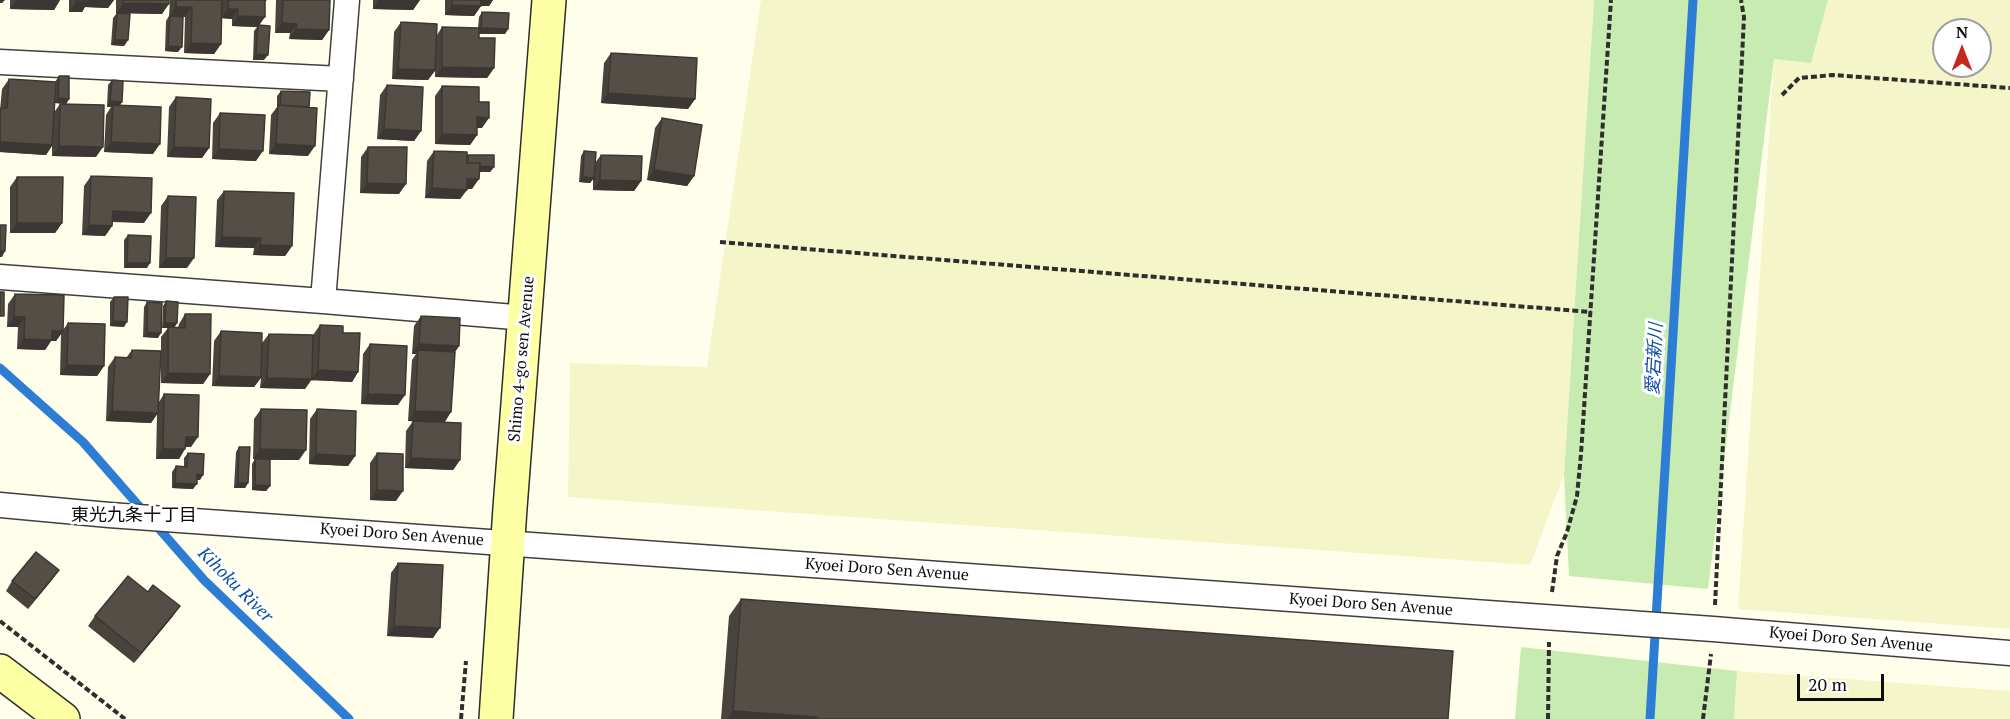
<!DOCTYPE html>
<meta charset="utf-8">
<style>
body{margin:0}
#map{position:relative;width:2010px;height:719px;overflow:hidden;background:#fffeea;font-family:"PT Serif",serif}
canvas{display:block}
.north{position:absolute;left:1932px;top:18px;width:60px;height:60px;box-sizing:border-box;background:#fff;border:2px solid #9e9e9e;border-radius:50%;rotate:0deg;font-size:16px;font-weight:700;line-height:24px;text-align:center;color:#0c0c0c}
.north::after{content:'';display:block;margin:auto;width:21px;height:27px;background:#c3291c;clip-path:polygon(50% 0,100% 100%,50% 72%,0 100%)}
.scale{position:absolute;left:1797px;top:674px;width:87px;height:27px;box-sizing:border-box;border:3px solid #0c0c0c;border-top:0;padding-left:8px;font-size:18px;line-height:21px;white-space:nowrap;color:#0c0c0c;-webkit-text-stroke:4px #fff;paint-order:stroke}
</style>
<div id="map">
<canvas width="2010" height="719"></canvas>
<div class="north">N</div>
<div class="scale">20 m</div>
</div>
<script>
const context = document.querySelector('canvas').getContext('2d');
context.lineJoin = 'round';
function paint(path, color) {
  context.fillStyle = color;
  context.fill(path, 'evenodd');
}
function toPath(rows) {
  const path = new Path2D();
  for (const r of rows) {
    path.moveTo(r[0], r[1]);
    for (let i = 2; i < r.length; i += 2) path.lineTo(r[i], r[i + 1]);
  }
  return path;
}
function stroke(path, color, width, dash) {
  context.strokeStyle = color;
  context.lineWidth = width;
  context.lineCap = dash ? 'butt' : 'round';
  context.setLineDash(dash || []);
  context.stroke(path);
}
function drawText(font, color, halo, rows, align = 'center') {
  context.font = font + ' "PT Serif","Noto Sans JP",serif';
  context.lineWidth = 6;
  context.setLineDash([]);
  context.textBaseline = 'middle';
  context.strokeStyle = halo;
  context.fillStyle = color;
  for (const [text, x, y, turn = 0] of rows) {
    context.save();
    context.translate(x, y);
    context.rotate((+turn || 0) * Math.PI / 180);
    context.textAlign = isNaN(turn) ? turn : align;
    if (halo) context.strokeText(text, 0, 0);
    context.fillText(text, 0, 0);
    context.restore();
  }
}
paint(toPath([
 [761,0,1594,0,1564,475,1530,565,568,497,570,363,707,367],
 [1828,0,2010,0,2010,629,1738,609,1774,59,1811,62],
 [1944,30,1980,30,1980,66,1944,66],
 [1737,671,2010,691,2010,719,1734,719]
]), '#f4f6c9');
paint(toPath([
 [1594,0,1828,0,1811,63,1774,59,1708,589,1569,576,1564,475],
 [1521,647,1737,671,1734,719,1515,719]
]), '#c8ebb2');
stroke(toPath([
 [0,368,83,442,145,513],
 [154,523,204,580,349,719],
 [1650,719,1693,0]
]), '#2e7dd5', 9);
const street = toPath([
 [0,62,341,79],
 [0,277,323,301,526,318],
 [323,301,347,0],
 [0,505,109,515,1713,629,2010,653]
]);
const secondary = toPath([
 [0,671,63,719],
 [496,719,510,508,549,0]
]);
stroke(street, '#3f3f3f', 27);
stroke(secondary, '#2e2e2e', 36);
stroke(toPath([
 [1782,95,1799,78,1833,75,2010,88],
 [720,242,1591,312],
 [1552,592,1557,556,1567,532,1577,496,1581,454,1611,0],
 [1715,605,1744,17,1741,0],
 [0,621,125,719],
 [461,719,466,661],
 [1548,719,1549,642],
 [1703,719,1711,654]
]), '#2e2e2e', 4, [6, 3]);
stroke(street, '#fff', 24);
stroke(secondary, '#fdffa5', 33);
paint(toPath([
 [10,0,60,0,54,10,10,9],
 [69,0,114,0,108,8,85,7,82,12,69,12],
 [116,0,169,0,162,14,116,13],
 [170,0,267,0,265,2,259,25,264,60,253,60,254,31,257,27,232,26,232,19,221,18,221,44,214,54,184,53,185,17,183,17,178,52,165,51,166,21,169,16],
 [276,0,330,0,329,30,322,40,289,39,290,33,275,33],
 [373,0,420,0,413,10,373,9],
 [445,0,493,0,489,6,481,6,474,16,445,15],
 [482,12,508,29,505,34,479,34,479,38,494,68,487,78,435,77,435,71,428,80,392,79,394,32,401,22,437,35,442,27,478,28,479,17],
 [117,13,128,40,124,46,111,45,113,18],
 [611,53,695,99,688,109,601,103,604,63],
 [59,76,69,99,66,104,55,103,55,111,60,104,96,157,52,156,52,146,46,155,0,152,0,110,2,89,9,79,55,82],
 [112,80,122,102,120,105,153,154,104,152,106,115,111,107,107,107,108,85],
 [387,85,421,131,414,141,377,139,380,95],
 [442,86,479,102,482,128,477,128,477,135,470,145,435,144,435,96],
 [281,91,308,156,269,154,271,115,277,107,277,96],
 [176,97,209,148,202,158,167,157,169,107],
 [220,113,256,161,212,159,213,123],
 [662,118,694,176,687,186,647,180,655,128],
 [368,147,399,194,360,193,361,157],
 [434,151,467,156,494,167,490,172,480,172,472,189,467,189,460,199,425,198,427,161],
 [584,151,595,163,601,155,641,181,634,191,593,190,593,179,590,183,579,182,581,156],
 [91,176,144,223,112,222,112,226,105,236,82,235,84,186],
 [17,177,62,223,55,233,10,233,10,187],
 [224,191,292,246,285,256,253,255,254,248,215,247,217,200],
 [168,196,187,268,159,268,161,206],
 [128,235,147,268,124,268,124,240],
 [15,294,63,330,68,323,104,366,97,376,60,375,61,334,56,341,51,341,45,350,17,349,18,327,7,327,8,304],
 [114,297,124,327,110,326,110,302],
 [166,301,177,323,174,328,178,328,179,324,185,314,210,374,203,384,161,383,161,337,168,328,162,328,163,306],
 [147,302,158,338,143,337,144,307],
 [421,316,459,346,455,352,445,422,408,421,412,360,416,354,412,354,414,326],
 [320,325,343,333,358,372,352,382,311,380,305,389,260,388,261,378,254,387,212,386,214,341,221,331,262,343,269,334,313,335],
 [370,344,398,405,361,404,363,354],
 [132,350,159,402,164,394,191,447,186,447,179,459,156,459,157,414,151,423,106,421,108,367,115,357,126,358],
 [261,409,299,460,270,460,270,486,266,491,252,490,252,464,255,459,253,459,254,419],
 [317,409,355,456,348,466,309,464,310,419],
 [413,421,460,460,453,470,405,468,406,431],
 [239,447,248,483,245,488,234,488,236,452],
 [188,453,200,480,197,480,193,489,172,488,172,472,176,466,184,467,184,458],
 [377,453,396,501,370,500,370,463],
 [398,563,433,638,387,636,391,573],
 [59,570,28,609,6,591,12,581],
 [741,599,1448,719,721,719,729,616],
 [95,616,173,616,134,663,88,626]
]), '#49433d');
paint(toPath([
 [0,0,5,0,2,3,0,3],
 [16,0,60,0,54,10,10,9],
 [88,0,114,0,108,8,85,7,82,12,69,12,76,2],
 [379,0,420,0,413,10,373,9],
 [478,0,493,0,489,6,481,6,474,16,445,15,452,5],
 [123,3,169,4,162,14,116,13],
 [176,7,192,7,185,17,169,17],
 [228,9,238,9,232,19,221,18],
 [238,16,265,17,258,27,232,26],
 [282,23,297,24,290,33,275,33],
 [481,28,508,29,505,34,478,33],
 [296,29,329,30,322,40,289,39],
 [115,40,128,40,124,46,111,45],
 [191,43,221,44,214,54,184,53],
 [168,46,182,47,178,52,165,51],
 [256,54,268,55,264,60,253,60],
 [442,67,494,68,487,78,435,77],
 [398,69,435,70,428,80,392,79],
 [608,93,695,99,688,109,601,103],
 [58,98,69,99,66,104,55,103],
 [110,101,122,102,118,108,113,105,111,107,107,107],
 [477,117,489,118,482,128,470,127],
 [384,129,421,131,414,141,377,139],
 [442,134,477,135,470,145,435,144],
 [0,142,52,145,46,155,0,152],
 [111,142,160,144,153,154,104,152],
 [276,144,315,146,308,156,269,154],
 [59,146,103,147,96,157,52,156],
 [174,147,209,148,202,158,167,157],
 [219,149,263,151,256,161,212,159],
 [467,166,494,167,490,172,464,171],
 [654,170,694,176,687,186,647,180],
 [583,177,594,178,590,183,579,182],
 [467,179,479,179,472,189,460,189],
 [600,180,641,181,634,191,593,190],
 [367,183,406,184,399,194,360,193],
 [432,188,467,190,460,199,425,198],
 [113,211,151,213,144,223,106,221],
 [17,223,62,223,55,233,10,233],
 [89,225,112,226,105,236,82,235],
 [222,237,261,238,254,248,215,247],
 [260,245,292,246,285,256,253,255],
 [0,251,5,251,2,257,0,257],
 [166,258,194,258,187,268,159,268],
 [127,263,150,263,147,268,124,268],
 [14,317,25,317,18,327,7,327],
 [113,321,127,322,124,327,110,326],
 [165,323,177,323,174,328,162,328],
 [52,331,63,331,56,341,51,341,45,350,17,349,24,339],
 [147,332,161,333,158,338,143,337],
 [419,344,459,346,452,356,418,350,416,354,412,354],
 [67,365,104,366,97,376,60,375],
 [318,370,358,372,352,382,311,380],
 [168,373,210,374,203,384,161,383],
 [219,376,261,377,254,387,212,386],
 [267,378,312,379,305,389,260,388],
 [368,394,405,395,398,405,361,404],
 [112,411,158,413,151,423,106,421],
 [415,411,451,412,445,422,408,421],
 [186,437,198,437,191,447,179,447],
 [163,449,185,449,179,459,156,459],
 [260,449,306,450,299,460,253,459],
 [316,454,355,456,348,466,309,464],
 [411,458,460,460,453,470,405,468],
 [197,474,203,475,200,480,194,479],
 [175,483,197,484,193,489,172,488],
 [238,483,248,483,245,488,234,488],
 [255,485,270,486,266,491,252,490],
 [377,490,403,491,396,501,370,500],
 [59,570,52,580,28,609,35,599],
 [180,606,173,616,134,663,141,653],
 [394,626,440,628,433,638,387,636],
 [733,711,817,717,816,719,727,719]
]), '#3c3732');
const building = toPath([
 [76,0,89,0,89,2,76,2,76,0],
 [123,0,169,0,169,4,123,3,123,0],
 [176,0,222,0,221,44,191,43,192,7,176,7,176,0],
 [228,0,265,0,265,17,238,16,238,9,228,9,228,0],
 [283,0,330,0,329,30,296,29,297,24,282,23,283,0],
 [452,0,481,0,481,6,452,5,452,0],
 [482,12,509,13,508,29,481,28,482,12],
 [117,13,130,14,128,40,115,40,117,13],
 [170,16,183,17,182,47,168,46,170,16],
 [401,22,437,24,435,70,398,69,401,22],
 [258,25,270,26,268,55,256,54,258,25],
 [442,27,479,28,479,38,495,38,494,68,442,67,442,27],
 [611,53,697,58,695,99,608,93,611,53],
 [59,76,69,76,69,99,58,98,59,76],
 [9,79,56,82,52,145,0,142,0,117,1,108,7,108,9,79],
 [112,80,123,81,122,102,110,101,112,80],
 [387,85,423,87,421,131,384,129,387,85],
 [442,86,479,87,479,102,489,102,489,118,477,117,477,135,442,134,442,86],
 [281,91,310,92,309,107,280,105,281,91],
 [176,97,211,99,209,148,174,147,176,97],
 [60,104,104,105,103,147,59,146,60,104],
 [113,105,161,107,160,144,111,142,113,105],
 [278,105,317,108,315,146,276,144,278,105],
 [220,113,265,115,263,151,219,149,220,113],
 [662,118,702,125,694,176,654,170,662,118],
 [368,147,407,147,406,184,367,183,368,147],
 [434,151,467,152,467,163,480,163,479,179,467,179,467,190,432,188,434,151],
 [584,151,596,152,594,178,583,177,584,151],
 [468,155,494,155,494,167,480,166,480,163,468,163,468,155],
 [601,155,642,156,641,181,600,180,601,155],
 [91,176,152,178,151,213,113,211,112,226,89,225,91,176],
 [17,177,63,177,62,223,17,223,17,177],
 [224,191,294,193,292,246,260,245,261,238,222,237,224,191],
 [168,196,196,197,194,258,166,258,168,196],
 [0,225,6,225,5,251,0,251,0,225],
 [128,235,151,236,150,263,127,263,128,235],
 [0,292,4,292,4,316,0,316,0,292],
 [15,294,64,295,63,331,52,331,52,340,24,339,25,317,14,317,15,294],
 [114,297,128,297,127,322,113,321,114,297],
 [166,301,178,302,177,323,165,323,166,301],
 [147,302,162,303,161,333,147,332,147,302],
 [185,314,211,314,210,374,168,373,168,327,185,328,185,314],
 [421,316,460,318,459,346,419,344,421,316],
 [68,323,105,324,104,366,67,365,68,323],
 [320,325,343,326,343,333,360,333,358,372,318,370,320,325],
 [221,331,262,333,261,377,219,376,221,331],
 [269,334,313,335,312,379,267,378,269,334],
 [370,344,407,346,405,395,368,394,370,344],
 [132,350,161,351,158,413,112,411,115,357,131,358,132,350],
 [418,350,455,352,451,412,415,411,418,350],
 [164,394,199,395,198,437,186,437,185,449,163,449,164,394],
 [261,409,307,410,306,450,260,449,261,409],
 [317,409,356,411,355,456,316,454,317,409],
 [413,421,461,423,460,460,411,458,413,421],
 [239,447,250,447,248,483,238,483,239,447],
 [188,453,204,454,203,475,197,474,197,484,175,483,176,466,187,467,188,453],
 [377,453,403,454,403,491,377,490,377,453],
 [255,459,270,459,270,486,255,485,255,459],
 [36,552,59,570,35,599,12,581,36,552],
 [398,563,443,565,440,628,394,626,398,563],
 [128,576,148,592,153,585,180,606,141,653,95,616,128,576],
 [741,599,1453,651,1448,719,817,719,817,717,733,711,741,599]
]);
paint(building, '#554e47');
stroke(building, '#3c3732', 1.5);
drawText('16px', '#0c0c0c', '#fff', [
 ["Shimo 4-go sen Avenue",522,359,-85],
 ["Kyoei Doro Sen Avenue",402,535,4],
 ["Kyoei Doro Sen Avenue",887,570,4],
 ["Kyoei Doro Sen Avenue",1371,605,4],
 ["Kyoei Doro Sen Avenue",1851,640,5]
]);
drawText('italic 18px', '#0e4fa4', '#fff', [
 ["愛宕新川",1655,359,-87],
 ["Kihoku River",235,585,45]
]);
drawText('18px', '#0c0c0c', '#fff', [
 ["東光九条十丁目",134,516]
]);
</script>
